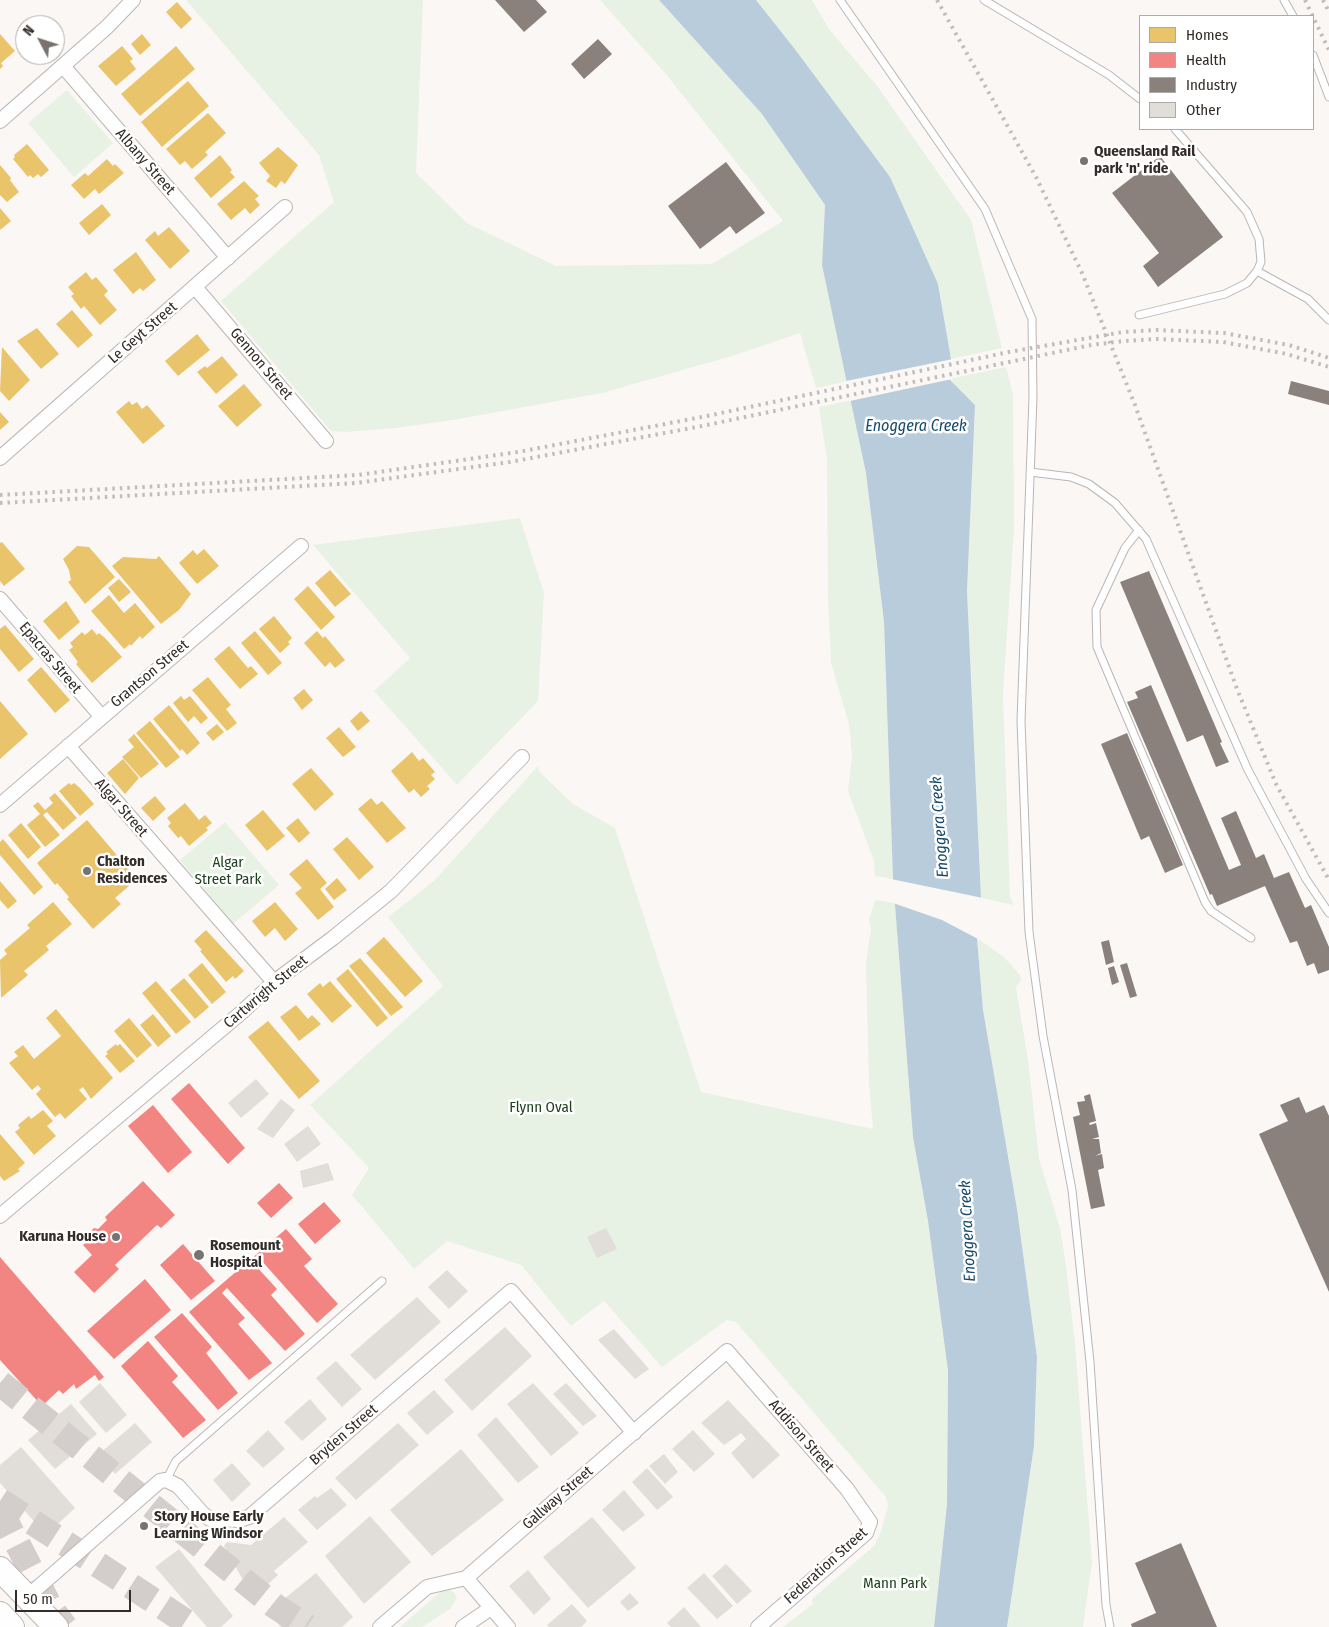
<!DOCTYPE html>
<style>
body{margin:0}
#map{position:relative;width:1329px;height:1627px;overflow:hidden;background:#fbf7f5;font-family:"Fira Sans Condensed",sans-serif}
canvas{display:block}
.legend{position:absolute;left:1139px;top:15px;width:175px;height:115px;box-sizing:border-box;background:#fff;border:1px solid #adaba9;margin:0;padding:6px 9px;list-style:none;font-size:15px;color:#332c28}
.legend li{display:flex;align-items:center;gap:10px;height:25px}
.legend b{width:25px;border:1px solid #adaba9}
.north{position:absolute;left:15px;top:15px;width:50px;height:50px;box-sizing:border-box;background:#fff;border:1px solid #adaba9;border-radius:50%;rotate:310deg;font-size:14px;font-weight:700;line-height:20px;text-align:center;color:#332c28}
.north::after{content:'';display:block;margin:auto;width:18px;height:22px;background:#797370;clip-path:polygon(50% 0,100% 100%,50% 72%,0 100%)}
.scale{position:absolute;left:15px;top:1590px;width:116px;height:22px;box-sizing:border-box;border:2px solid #332c28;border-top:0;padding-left:6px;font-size:15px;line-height:18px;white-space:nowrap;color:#332c28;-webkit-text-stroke:4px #fff;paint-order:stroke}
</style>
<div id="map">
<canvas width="1329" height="1627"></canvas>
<ul class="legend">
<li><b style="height:14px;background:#e9c46a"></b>Homes</li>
<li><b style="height:14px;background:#f28482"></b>Health</li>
<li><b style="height:14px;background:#8a817c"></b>Industry</li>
<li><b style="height:14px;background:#e1ddd9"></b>Other</li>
</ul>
<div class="north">N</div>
<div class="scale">50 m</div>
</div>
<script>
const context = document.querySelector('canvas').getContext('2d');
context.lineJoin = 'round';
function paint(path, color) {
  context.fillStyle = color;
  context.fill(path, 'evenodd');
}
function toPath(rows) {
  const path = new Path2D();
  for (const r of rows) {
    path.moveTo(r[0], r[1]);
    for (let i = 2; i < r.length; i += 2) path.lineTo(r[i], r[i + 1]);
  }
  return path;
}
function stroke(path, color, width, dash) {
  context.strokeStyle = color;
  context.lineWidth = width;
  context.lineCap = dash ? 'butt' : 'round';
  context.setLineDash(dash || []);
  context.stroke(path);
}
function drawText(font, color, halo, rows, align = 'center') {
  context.font = font + ' "Fira Sans Condensed",sans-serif';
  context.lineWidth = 5;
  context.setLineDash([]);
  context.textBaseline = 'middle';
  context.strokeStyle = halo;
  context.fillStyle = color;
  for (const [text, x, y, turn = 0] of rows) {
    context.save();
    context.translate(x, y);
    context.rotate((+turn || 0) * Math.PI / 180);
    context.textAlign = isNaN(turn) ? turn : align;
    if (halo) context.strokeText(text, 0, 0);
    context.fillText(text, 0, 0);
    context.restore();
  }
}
paint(toPath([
 [186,0,423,0,416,173,467,223,556,266,712,264,783,221,665,73,600,0,659,0,762,114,825,205,822,265,848,381,816,388,800,333,735,355,602,393,453,420,395,428,346,432,331,431,221,301,334,202,319,155],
 [756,0,812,0,829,29,878,87,971,220,1002,348,951,359,938,284,794,48],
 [67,90,113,143,74,177,28,123],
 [1006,367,1013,394,1014,529,1003,693,1010,897,1014,905,981,898,967,591,975,405,949,379],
 [852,400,866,473,884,622,893,879,875,876,874,861,848,791,852,756,849,724,831,663,828,598,827,459,819,407],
 [520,518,544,593,538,701,457,785,374,691,410,658,313,545],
 [538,766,539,771,573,804,615,828,701,1092,873,1129,869,1084,866,963,871,929,869,920,875,900,895,903,913,1137,928,1221,948,1372,947,1504,934,1627,783,1627,813,1604,812,1599,874,1546,881,1531,888,1506,886,1497,736,1322,727,1320,662,1367,604,1301,571,1326,521,1265,447,1241,414,1269,352,1195,369,1168,310,1105,443,986,388,917,434,881],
 [225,822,279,885,233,924,180,860],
 [977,938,1004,957,1020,975,1021,981,1016,987,1028,1059,1039,1158,1060,1228,1066,1265,1075,1344,1092,1562,1083,1627,1007,1627,1034,1446,1037,1357,1017,1209,983,1010],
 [448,1589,454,1592,457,1598,450,1609,422,1627,400,1627,439,1593]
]), '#e8f2e4');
paint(toPath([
 [659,0,756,0,794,48,890,177,938,284,951,359,949,379,975,405,967,591,981,898,977,938,983,1010,1017,1209,1037,1357,1034,1446,1007,1627,934,1627,947,1504,948,1371,928,1221,913,1137,893,879,884,622,866,473,822,265,825,205,762,114]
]), '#b8ccdc');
paint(toPath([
 [953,359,952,379,850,401,846,381],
 [891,879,983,898,980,940,942,920,893,903]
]), '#fbf7f5');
paint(toPath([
 [177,2,192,19,181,29,166,12],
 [0,34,15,51,1,63,3,66,0,69],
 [142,34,151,45,140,55,131,44],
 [122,46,133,59,130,61,136,69,116,86,98,66],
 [176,46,195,69,140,116,121,94],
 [188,81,209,106,162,147,141,122],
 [208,113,226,133,205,152,208,155,192,169,185,161,180,165,166,149],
 [27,144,49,170,41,177,38,174,33,178,30,175,28,177,13,159,15,157,14,155],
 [278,147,298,165,285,184,281,181,276,188,266,181,270,176,259,163],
 [220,155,232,170,230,172,235,177,211,198,194,178],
 [107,159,113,166,115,164,124,173,99,194,95,189,84,199,71,185,85,173,88,176],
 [0,165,11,178,10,180,19,192,7,202,0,195],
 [244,181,259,196,255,199,260,205,250,214,245,208,231,220,217,204],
 [102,204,111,215,89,235,79,223],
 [0,208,11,221,0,230],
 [169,227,190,251,170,269,145,240,155,231,158,236],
 [136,252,156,280,143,291,140,288,133,294,113,270],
 [86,272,92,280,96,277,108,291,104,295,117,310,100,325,84,306,81,309,71,296,74,294,68,287],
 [72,310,93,335,78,348,56,324],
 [37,328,59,354,41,369,17,341],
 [197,334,210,350,178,376,165,361],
 [2,347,30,380,9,401,0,391],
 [222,356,238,375,216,394,197,372,205,366,207,368],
 [244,384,262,405,237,427,218,406],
 [129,401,132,405,137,402,142,409,147,405,165,426,143,444,116,412],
 [0,412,9,422,0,430],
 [2,542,25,569,4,586,0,581,0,543],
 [77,546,89,547,115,577,85,604,68,582,71,580,69,570,63,559],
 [204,549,219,566,197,584,179,563,193,550,197,555],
 [159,556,191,594,179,610,161,624,112,566,123,557,156,559],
 [330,570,351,594,335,607,315,583],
 [119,579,131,592,119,602,108,588],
 [308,586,335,617,321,630,294,599],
 [109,595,124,613,135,603,155,627,142,639,140,636,131,646,130,644,124,649,91,611],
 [66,601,80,622,59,640,43,621],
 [274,616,292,638,288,642,290,644,280,653,259,629],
 [5,625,34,659,19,672,0,649,0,629],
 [92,629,97,635,99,633,105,638,122,657,92,683,76,664,78,662,69,650,73,647,70,643,82,632,85,635],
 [255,631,282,663,268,675,241,643],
 [317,631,323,638,325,636,345,660,335,668,330,662,325,667,304,643],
 [229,646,248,668,251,666,258,674,240,689,214,659],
 [41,667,70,700,55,713,27,680],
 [208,677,231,705,226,709,237,723,227,731,192,690],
 [304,689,313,700,302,710,293,698],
 [181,696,184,700,190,696,208,718,201,724,194,716,188,722,173,703],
 [0,701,28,734,0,759],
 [169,705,200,743,187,755,182,749,180,751,153,719],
 [361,711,370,721,358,731,350,721],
 [150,721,180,757,166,768,136,733],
 [217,724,224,732,213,741,206,733],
 [339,727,356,747,343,757,326,738],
 [134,734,159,764,141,778,122,757,134,747,128,740],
 [412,752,419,761,423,758,435,772,431,775,435,779,427,786,430,789,421,797,414,789,409,793,391,771],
 [123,759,139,778,125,794,107,773],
 [311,768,334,794,315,811,292,784],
 [69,783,71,785,74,783,80,788,94,804,80,816,59,791],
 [55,793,77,818,63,830,47,812,43,815,60,835,45,847,27,825,40,814,33,806,38,802,45,810,53,803,49,798],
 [155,796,166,809,153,821,141,808],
 [371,798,377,805,382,801,406,828,387,843,358,809],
 [185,803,199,820,205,815,212,823,206,828,208,830,189,846,181,836,178,838,168,826,171,823,167,818],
 [263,810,285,836,267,851,245,825],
 [298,818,310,833,299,843,286,828],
 [87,820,137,879,115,898,121,904,93,929,67,899,69,897,57,883,55,885,37,863],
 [21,823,41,847,28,859,8,835],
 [347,837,374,867,359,880,333,849],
 [3,839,43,887,34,895,0,855,0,842],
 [307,859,327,883,320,889,334,907,318,920,295,893,302,888,289,874],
 [337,878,347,890,334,900,325,889],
 [0,881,17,901,8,909,0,900],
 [53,902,72,924,46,946,49,950,24,971,28,975,1,998,0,960,7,954,4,950,30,928,27,925],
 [275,902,298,929,285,941,275,928,265,937,252,921],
 [206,930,244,971,235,979,233,976,226,982,200,951,202,950,194,941],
 [384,937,423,981,405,997,366,953],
 [360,958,403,1007,391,1016,349,966],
 [202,963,226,992,212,1004,188,975],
 [348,969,388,1018,377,1027,336,979],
 [184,978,209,1007,195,1019,170,990],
 [156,981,191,1022,176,1034,142,993],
 [330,981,352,1006,332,1023,307,994,320,983,323,987],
 [296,1005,308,1019,312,1015,321,1024,299,1041,280,1017],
 [56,1009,113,1078,91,1099,83,1087,79,1090,87,1099,65,1119,60,1113,55,1117,36,1094,41,1089,38,1085,32,1090,9,1063,18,1056,14,1052,23,1045,34,1059,61,1036,46,1018],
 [153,1014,171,1036,158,1047,140,1025],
 [129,1018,152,1045,137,1058,114,1031],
 [268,1021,320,1081,299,1099,248,1037],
 [116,1044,117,1046,120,1044,135,1061,120,1073,105,1056,108,1054,106,1052],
 [43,1110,53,1121,47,1126,56,1136,34,1155,15,1132,20,1128,18,1125,29,1116,31,1119],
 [0,1134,25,1163,18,1169,20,1171,4,1181,0,1176]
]), '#e9c46a');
paint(toPath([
 [189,1083,245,1148,228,1164,171,1099],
 [153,1105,192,1152,168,1173,128,1126],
 [143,1181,175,1215,161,1228,157,1225,115,1265,119,1269,94,1293,74,1272,92,1255,83,1245,88,1241,86,1239,91,1235,91,1231,94,1228,98,1229,107,1220,105,1217],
 [279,1183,293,1198,271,1218,257,1203],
 [324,1202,341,1221,315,1244,298,1224],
 [286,1229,312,1259,304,1266,338,1304,317,1323,261,1260,255,1265,277,1289,271,1295,305,1334,285,1351,227,1288,222,1293,245,1318,238,1324,272,1363,249,1380,189,1312],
 [183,1244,215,1281,191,1300,160,1265],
 [0,1257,99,1371,104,1377,99,1381,95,1375,76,1389,74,1384,63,1394,59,1390,42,1406,0,1360],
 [145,1279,171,1310,114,1359,87,1331],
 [182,1313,212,1347,206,1353,238,1393,218,1410,154,1337],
 [148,1341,178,1376,172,1382,206,1420,183,1438,121,1366]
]), '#f28482');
paint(toPath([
 [495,0,536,0,547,12,524,32],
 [598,39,612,54,584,79,571,64],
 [1160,156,1223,237,1158,287,1143,266,1159,253,1112,193],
 [726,162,765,213,736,234,730,226,700,249,668,206],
 [1291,381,1329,391,1329,405,1288,394],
 [1149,571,1222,742,1220,743,1229,762,1216,767,1203,735,1187,742,1120,582],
 [1151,685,1229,870,1241,865,1221,818,1236,811,1256,858,1264,854,1274,878,1289,872,1305,908,1311,905,1329,947,1329,970,1318,974,1314,963,1307,966,1297,941,1290,943,1265,886,1217,906,1212,894,1210,895,1127,702,1138,698,1135,692],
 [1127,733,1183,865,1165,873,1149,836,1141,840,1101,744],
 [1109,940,1114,962,1106,965,1101,942],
 [1127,963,1137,996,1130,998,1120,965],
 [1114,966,1119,982,1112,985,1108,968],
 [1090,1094,1096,1121,1089,1123,1090,1125,1096,1123,1099,1137,1092,1139,1099,1139,1101,1153,1095,1156,1102,1154,1104,1168,1098,1170,1105,1206,1091,1209,1073,1117,1080,1115,1077,1102,1085,1101,1084,1096],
 [1299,1097,1306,1113,1324,1105,1329,1116,1329,1292,1259,1134,1288,1121,1280,1105],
 [1181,1543,1217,1627,1132,1627,1131,1624,1156,1613,1135,1563]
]), '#8a817c');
paint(toPath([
 [256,1079,269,1094,241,1118,228,1103],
 [281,1099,295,1110,273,1138,257,1129],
 [308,1126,321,1144,297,1162,284,1144],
 [328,1163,334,1180,303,1188,300,1171],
 [606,1228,617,1249,597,1258,587,1237],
 [447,1270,468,1291,449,1309,428,1287],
 [417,1297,441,1322,375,1380,350,1355],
 [505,1327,532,1356,472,1411,444,1380],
 [614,1329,649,1369,635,1379,598,1340],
 [336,1361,362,1389,342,1407,316,1378],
 [100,1383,127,1415,106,1433,79,1402],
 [533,1383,579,1433,551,1456,507,1404],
 [566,1383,597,1416,583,1426,553,1394],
 [434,1390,454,1412,427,1435,407,1413],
 [310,1399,327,1419,302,1441,284,1422],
 [728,1400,780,1455,753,1479,731,1453,746,1439,741,1433,724,1445,701,1423],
 [71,1404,97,1434,55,1469,28,1440],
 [496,1417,539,1467,518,1483,477,1435],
 [135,1423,152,1442,115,1474,99,1454],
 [398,1423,419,1445,356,1500,335,1478],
 [268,1430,285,1449,263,1468,246,1451],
 [693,1430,715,1454,694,1472,672,1449],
 [21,1447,75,1508,46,1535,0,1483,0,1465],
 [461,1449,504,1500,432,1556,390,1510],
 [664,1454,678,1472,665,1484,649,1466],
 [232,1463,251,1484,232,1502,213,1480],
 [647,1468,673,1497,657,1510,632,1482],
 [331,1488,347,1505,317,1530,298,1510,315,1496,317,1498],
 [624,1490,645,1515,623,1532,602,1510],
 [370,1516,411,1562,364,1604,325,1556],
 [284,1517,308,1542,274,1571,278,1575,253,1598,224,1546,227,1542,251,1545],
 [592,1517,636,1568,588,1608,543,1557],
 [179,1549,233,1616,221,1627,207,1627,155,1567],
 [726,1564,752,1591,737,1604,712,1576],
 [528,1570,551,1599,534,1615,509,1586],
 [316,1573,353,1617,342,1627,281,1627,268,1612],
 [704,1573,733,1606,717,1619,687,1588],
 [630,1593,639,1603,628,1611,620,1602],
 [572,1604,587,1621,581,1627,549,1627,547,1625],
 [684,1607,701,1627,671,1627,667,1623]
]), '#e1ddd9');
stroke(toPath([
 [0,1383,275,1606,307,1627],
 [0,1501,194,1627],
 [0,1510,50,1607,65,1627]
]), '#d3cecc', 26, [26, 13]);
const service = toPath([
 [840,0,985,209,1032,319,1033,397,1021,721,1029,932,1043,1036,1072,1190,1090,1362,1106,1605,1110,1627],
 [984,0,1109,75,1140,99],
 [1284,0,1293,16],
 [1313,55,1329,97],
 [1257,271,1308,299,1329,320],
 [1139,315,1225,294,1247,283,1257,271,1261,262,1259,239,1247,212,1175,129],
 [1030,472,1071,477,1089,484,1115,503,1146,539,1248,770,1306,879,1329,913],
 [1139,530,1125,548,1096,610,1097,647,1205,902,1211,911,1251,938],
 [166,1480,176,1461,382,1281]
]);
const minor = toPath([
 [63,66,228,258],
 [0,121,107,27,133,0],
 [195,287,326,441],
 [0,458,285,207],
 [0,599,101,716],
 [68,746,274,982],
 [0,805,301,546],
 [0,1216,242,1012,274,982,333,938,391,891,522,757],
 [466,1578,508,1627],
 [27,1597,160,1481,166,1480,178,1486,203,1514,210,1519,239,1520,249,1517,511,1291,634,1433],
 [380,1627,427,1587,466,1578,727,1351,847,1489,870,1522,866,1533,758,1627],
 [463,1627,491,1608]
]);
const trunk = toPath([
 [0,1569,56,1627],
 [0,1614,12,1627]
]);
stroke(service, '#bbb6b4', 9);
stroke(minor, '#bbb6b4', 16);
stroke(trunk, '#bbb6b4', 26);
stroke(service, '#fefefe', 7);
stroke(minor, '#fefefe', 14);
stroke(trunk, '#fefefe', 24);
stroke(toPath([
 [937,0,1036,177,1082,273,1135,405,1237,689,1276,784,1329,880],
 [1305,0,1329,50],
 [1323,0,1329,12],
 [0,495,358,475,518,452,707,416,1009,352,1123,332,1157,330,1224,333,1289,345,1329,358],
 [0,503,356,483,510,462,702,426,1091,345,1124,341,1157,339,1223,342,1287,354,1329,367]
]), '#bfbdbd', 4, [2.5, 5]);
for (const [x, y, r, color] of [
 [1084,161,5,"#797370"],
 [87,871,5,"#797370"],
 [116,1237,5,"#797370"],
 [199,1255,6,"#797370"],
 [144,1526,5,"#797370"]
]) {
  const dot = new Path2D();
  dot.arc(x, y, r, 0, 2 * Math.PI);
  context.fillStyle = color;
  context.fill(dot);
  stroke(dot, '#fff', 2);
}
drawText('bold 15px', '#332c28', '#fff', [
 ["Queensland Rail",1094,152],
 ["park 'n' ride",1094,169],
 ["Chalton",97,862],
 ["Residences",97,879],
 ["Karuna House",106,1237,"right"],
 ["Rosemount",210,1246],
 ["Hospital",210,1263],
 ["Story House Early",154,1517],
 ["Learning Windsor",154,1534]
], 'left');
drawText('15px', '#332c28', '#fff', [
 ["Albany Street",145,162,49],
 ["Le Geyt Street",143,333,-41],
 ["Gennon Street",261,364,50],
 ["Epacras Street",50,658,50],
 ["Grantson Street",150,674,-40],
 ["Algar Street",121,808,49],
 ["Cartwright Street",266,992,-40],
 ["Bryden Street",344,1435,-41],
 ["Addison Street",801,1436,49],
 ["Gallway Street",558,1498,-41],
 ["Federation Street",826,1566,-42]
]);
drawText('15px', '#1d431d', '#fff', [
 ["Algar",228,863],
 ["Street Park",228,880],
 ["Flynn Oval",541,1108],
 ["Mann Park",895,1584]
]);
drawText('italic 16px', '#174a6b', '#fff', [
 ["Enoggera Creek",916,427],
 ["Enoggera Creek",940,827,-94],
 ["Enoggera Creek",968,1231,-93]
]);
</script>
